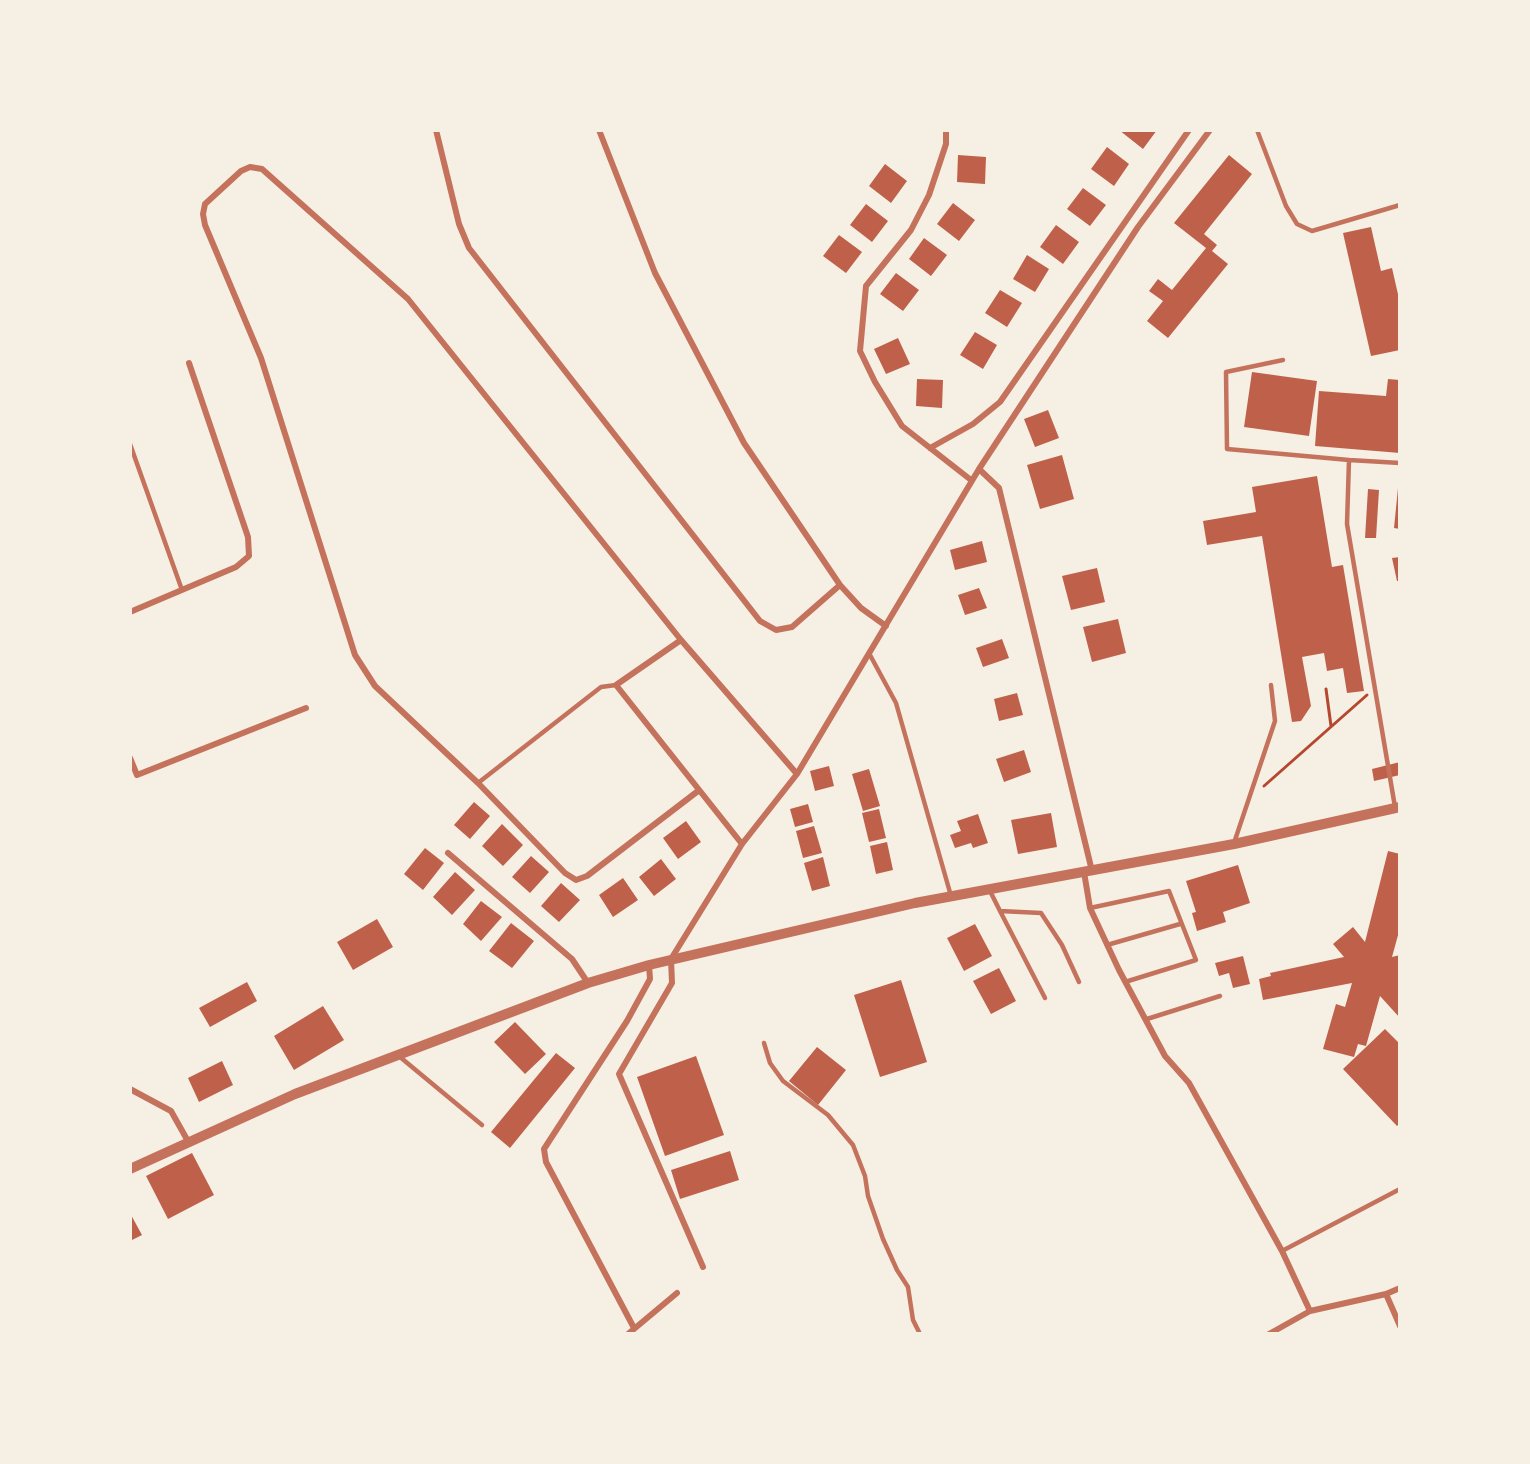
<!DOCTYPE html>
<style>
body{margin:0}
#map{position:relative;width:1530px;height:1464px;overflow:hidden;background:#f6efe4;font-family:Barlow,sans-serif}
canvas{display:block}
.frame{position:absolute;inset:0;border:132px solid #f6efe4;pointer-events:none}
</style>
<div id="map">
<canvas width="1530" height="1464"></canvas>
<div class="frame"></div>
</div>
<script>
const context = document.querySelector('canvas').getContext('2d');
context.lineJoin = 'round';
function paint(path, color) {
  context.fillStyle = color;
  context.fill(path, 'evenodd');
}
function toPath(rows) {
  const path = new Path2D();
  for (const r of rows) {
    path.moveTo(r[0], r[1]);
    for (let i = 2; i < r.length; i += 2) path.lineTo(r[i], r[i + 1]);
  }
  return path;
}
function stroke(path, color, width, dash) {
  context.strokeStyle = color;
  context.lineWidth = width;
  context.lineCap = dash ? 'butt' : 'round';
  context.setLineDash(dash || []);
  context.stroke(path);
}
paint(toPath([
 [1119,130,1157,130,1143,149],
 [1107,147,1129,164,1114,186,1091,169],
 [958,155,986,157,985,184,957,182],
 [1229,155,1252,174,1204,234,1217,245,1212,251,1228,264,1168,338,1147,321,1163,301,1149,291,1158,279,1172,290,1206,248,1174,223],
 [885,164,907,181,891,203,869,186],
 [1083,188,1106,205,1090,226,1067,209],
 [953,203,975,220,959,241,937,224],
 [866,204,888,221,872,242,850,225],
 [1056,225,1079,242,1063,264,1040,247],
 [1371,227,1381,271,1392,268,1400,303,1400,350,1371,356,1343,233],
 [839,235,862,252,846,273,823,256],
 [924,238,947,255,931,276,909,259],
 [1027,255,1049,269,1035,292,1013,279],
 [896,273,919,290,903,311,880,294],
 [1000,290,1022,303,1007,327,985,313],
 [975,332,997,345,983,369,960,355],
 [898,338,910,364,886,374,874,349],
 [1252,372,1317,381,1309,436,1244,427],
 [917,379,943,380,942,408,916,406],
 [1388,379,1400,380,1400,453,1315,446,1319,391,1386,396],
 [1048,410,1059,438,1035,447,1024,419],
 [1062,455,1074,499,1040,509,1027,465],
 [1317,476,1332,567,1343,565,1364,691,1347,693,1343,668,1327,671,1324,653,1302,657,1311,706,1301,721,1292,722,1262,536,1207,545,1203,521,1256,512,1252,487],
 [1398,488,1400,488,1400,529,1394,528],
 [1368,489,1379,490,1376,538,1365,538],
 [982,541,987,562,955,570,950,550],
 [1400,557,1400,581,1397,581,1392,558],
 [1097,568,1105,602,1071,610,1062,576],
 [979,588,987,608,965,615,958,595],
 [1118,619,1126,653,1092,662,1083,627],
 [1002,639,1009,658,983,667,976,648],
 [1017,693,1023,715,999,721,994,699],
 [1024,750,1031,772,1004,782,996,759],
 [1400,762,1400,775,1374,781,1372,769],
 [829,766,834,786,815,791,810,771],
 [869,769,880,806,863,811,852,774],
 [474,802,490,816,470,839,454,825],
 [808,804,813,822,795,827,790,809],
 [879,809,886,838,869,842,862,813],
 [1051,813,1057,847,1018,854,1011,820],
 [978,814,988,843,973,848,971,843,955,848,950,835,961,831,957,821],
 [686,821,701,842,678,859,663,838],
 [502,824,523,845,503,866,482,846],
 [814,826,822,853,803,858,796,831],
 [887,842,893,870,876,874,870,846],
 [425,848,444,863,423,890,404,874],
 [1388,851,1400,854,1400,928,1392,957,1400,955,1400,1018,1380,996,1366,1046,1358,1044,1354,1057,1323,1049,1336,1004,1345,1007,1352,983,1263,1000,1259,979,1271,976,1270,973,1344,957,1333,944,1353,927,1365,942],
 [531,856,549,872,530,893,512,877],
 [823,857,830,886,812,891,804,863],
 [661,859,676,879,654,896,639,877],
 [1238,865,1250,903,1223,912,1226,922,1197,931,1192,913,1196,912,1186,881],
 [455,872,475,890,452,915,433,897],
 [623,878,638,900,613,917,599,895],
 [561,883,580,900,559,922,541,906],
 [481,901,502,917,481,941,463,924],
 [377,919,393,947,353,970,337,942],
 [511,923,534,941,512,968,489,951],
 [975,924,992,956,964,971,947,938],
 [1243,956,1250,984,1233,988,1229,973,1219,976,1215,963],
 [999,968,1016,1001,991,1014,973,981],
 [901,980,927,1062,880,1077,854,995],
 [247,982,257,1001,210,1027,199,1008],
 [323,1006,344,1040,294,1070,274,1036],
 [515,1022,546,1054,525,1074,494,1042],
 [1385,1029,1400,1044,1400,1123,1397,1126,1343,1069],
 [817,1047,846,1070,818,1105,789,1081],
 [556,1053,575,1068,510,1148,491,1132],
 [696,1056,724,1135,665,1156,637,1077],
 [222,1061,233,1085,199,1102,188,1078],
 [730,1151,739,1180,680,1199,671,1170],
 [192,1153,214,1195,168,1219,146,1176],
 [130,1213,142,1235,130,1241]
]), '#bf614a');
stroke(toPath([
 [1326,689,1331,726],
 [1264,786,1367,695]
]), '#b5482f', 3);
stroke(toPath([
 [1257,130,1286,206,1297,224,1312,231,1400,205],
 [1283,360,1226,372,1227,449,1349,460,1347,524,1395,807],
 [130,444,182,590],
 [1349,460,1400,463],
 [870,655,896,703,951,896],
 [478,783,601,687,616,685],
 [1234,843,1275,721,1271,685],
 [989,889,1000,911,1041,913,1062,945,1079,982],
 [1090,908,1169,891,1196,960,1125,982],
 [1000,911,1045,998],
 [1107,945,1180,924],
 [1147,1019,1220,996],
 [764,1043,770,1063,783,1081,828,1115,853,1145,865,1176,868,1196,883,1239,897,1270,908,1287,913,1320,920,1334],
 [400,1057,482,1125],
 [1282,1251,1400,1189]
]), '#c5725c', 4.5);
stroke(toPath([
 [436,130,459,224,469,248,760,621,776,630,792,627,840,585],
 [599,130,655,273,744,443,840,585,861,608,886,626],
 [946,130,946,144,929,195,911,230,866,286,860,351,875,382,902,426,971,480],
 [930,448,973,424,1000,402,1189,130],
 [979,469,999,488,1092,871],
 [130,612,236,567,249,556,248,537,189,363],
 [681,640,616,685,742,844],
 [130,758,137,775,306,708],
 [698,791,587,876,576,880,565,873,478,783,375,686,355,655,261,358,205,225,203,214,205,204,241,171,250,167,262,169,408,299,681,640,797,774],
 [448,853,572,959,588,983],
 [1084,872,1090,908,1119,970,1165,1056,1189,1083,1282,1251,1310,1311],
 [130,1089,171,1111,189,1143],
 [703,1267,619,1074,672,983,671,959,742,844,797,774,979,469,1138,227,1210,130],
 [1386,1294,1400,1326],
 [634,1328,546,1162,544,1149,627,1021,650,979,649,965],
 [628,1334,677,1293],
 [1269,1334,1310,1311,1386,1294,1400,1288]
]), '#c5725c', 6);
stroke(toPath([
 [130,1169,295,1094,588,983,649,965,915,903,1234,844,1400,807]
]), '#c5725c', 10);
</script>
